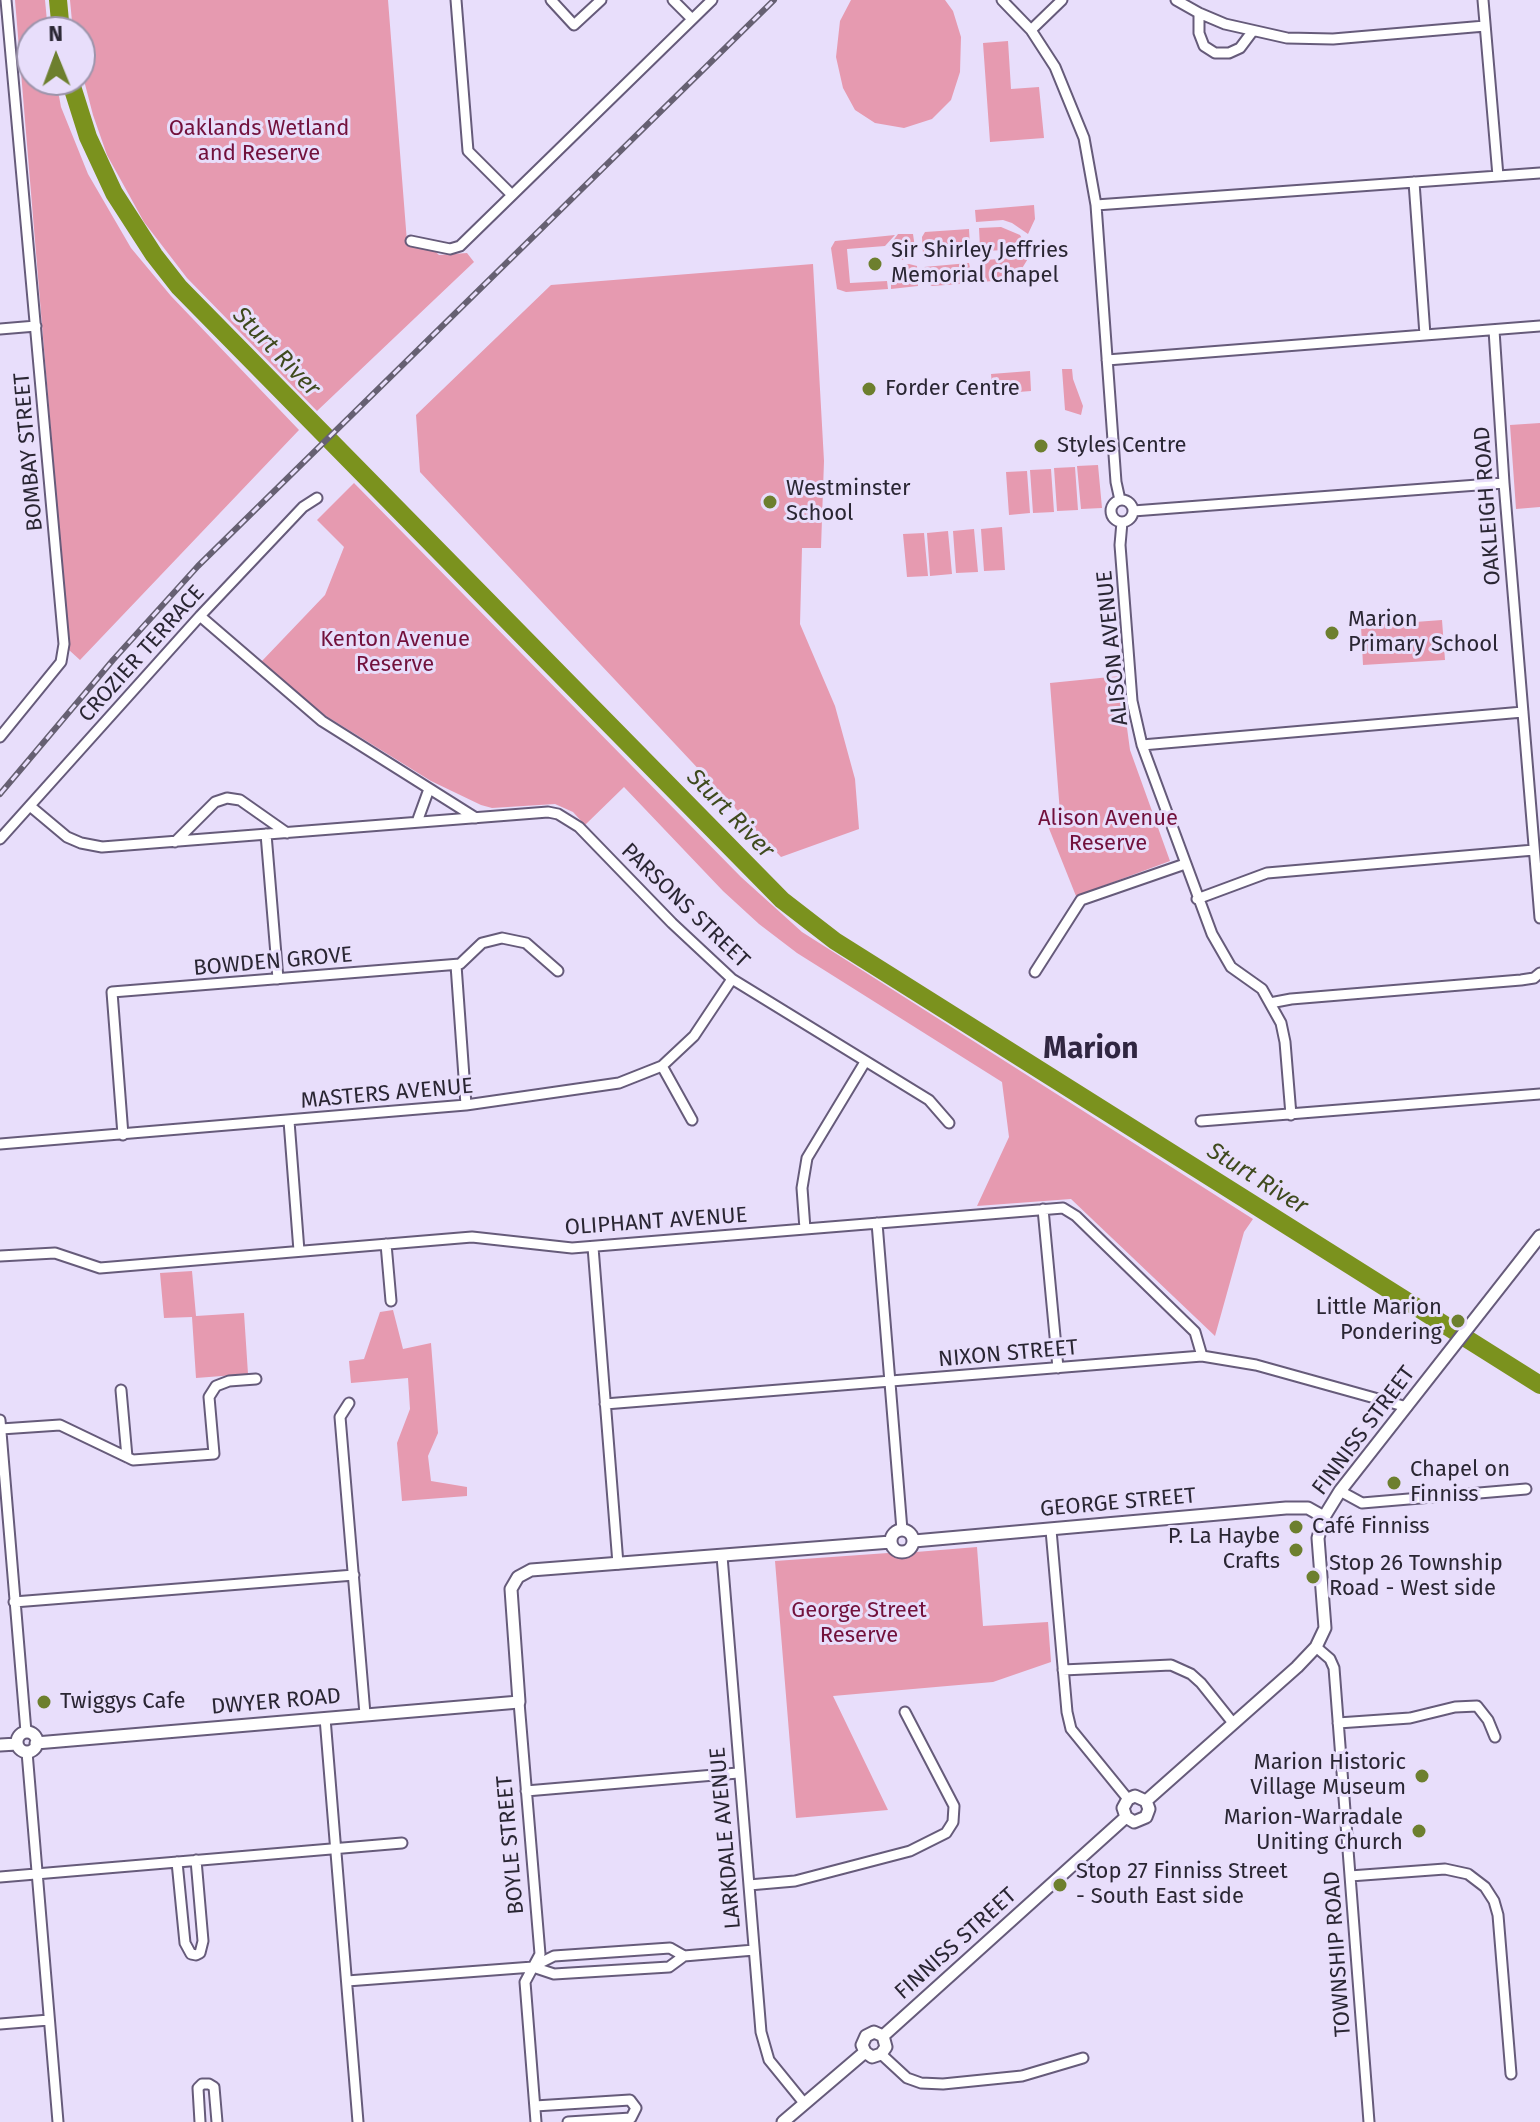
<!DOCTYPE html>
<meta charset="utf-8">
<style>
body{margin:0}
#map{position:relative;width:1540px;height:2122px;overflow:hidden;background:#e8defb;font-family:"Fira Sans",sans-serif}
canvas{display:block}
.north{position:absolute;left:16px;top:16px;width:80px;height:80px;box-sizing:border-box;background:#e8defb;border:2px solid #9c94ab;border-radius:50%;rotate:359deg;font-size:22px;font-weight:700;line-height:32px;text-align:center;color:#2a2633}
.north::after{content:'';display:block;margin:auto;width:28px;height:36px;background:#6d7f2e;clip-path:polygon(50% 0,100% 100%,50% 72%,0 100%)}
</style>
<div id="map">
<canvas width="1540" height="2122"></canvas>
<div class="north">N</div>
</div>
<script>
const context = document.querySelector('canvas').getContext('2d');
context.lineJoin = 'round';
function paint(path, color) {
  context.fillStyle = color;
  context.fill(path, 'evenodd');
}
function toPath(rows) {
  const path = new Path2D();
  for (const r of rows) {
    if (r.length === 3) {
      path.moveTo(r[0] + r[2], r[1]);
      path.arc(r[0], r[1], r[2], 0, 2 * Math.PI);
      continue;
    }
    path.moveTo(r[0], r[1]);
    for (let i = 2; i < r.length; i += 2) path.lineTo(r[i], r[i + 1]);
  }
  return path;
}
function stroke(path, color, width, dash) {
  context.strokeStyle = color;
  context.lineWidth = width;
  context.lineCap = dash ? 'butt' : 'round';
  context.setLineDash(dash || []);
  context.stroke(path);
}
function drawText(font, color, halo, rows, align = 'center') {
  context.font = font + ' "Fira Sans",sans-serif';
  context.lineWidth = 6;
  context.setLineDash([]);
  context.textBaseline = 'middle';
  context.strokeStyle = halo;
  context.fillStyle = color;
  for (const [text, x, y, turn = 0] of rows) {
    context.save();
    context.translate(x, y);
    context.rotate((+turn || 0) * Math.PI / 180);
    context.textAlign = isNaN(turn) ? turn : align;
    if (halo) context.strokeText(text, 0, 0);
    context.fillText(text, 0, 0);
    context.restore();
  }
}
paint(toPath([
 [15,0,45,0,48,32,32,32,32,80,56,80,61,107,88,174,131,248,171,296,299,430,80,660,69,650],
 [70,0,388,0,407,242,429,245,439,255,467,253,474,262,317,411,187,278,144,222,107,155,93,115,80,65,80,32,73,32],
 [851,0,945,0,953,11,961,37,960,72,951,100,932,119,904,128,875,123,855,110,843,88,836,57,840,21],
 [1008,41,1011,89,1039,87,1044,138,990,142,983,43],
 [1034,205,1035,219,1028,234,1012,223,1003,220,976,222,975,210],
 [1001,227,1020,235,1028,249,984,251,980,247,979,228],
 [969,229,970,247,968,250,923,254,922,237,925,232],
 [898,234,913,234,916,255,902,260,900,245,889,246],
 [895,235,885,246,847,249,850,283,887,281,888,289,846,292,837,289,831,248,835,241],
 [1029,257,1021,270,1010,279,983,282,982,267,985,260],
 [969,263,973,283,932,286,925,282,924,267],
 [813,264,824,461,821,548,802,548,800,624,835,706,855,779,859,829,781,857,420,472,416,415,551,285],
 [909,264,917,266,918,286,891,289,891,281,905,279,903,265],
 [1062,369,1072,369,1073,379,1083,406,1081,415,1065,410],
 [1030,371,1031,391,993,394,991,374],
 [1540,423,1540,507,1516,509,1510,425],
 [1098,465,1102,508,1081,509,1077,466],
 [1075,467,1078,510,1057,511,1054,468],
 [1051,469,1054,512,1033,513,1030,470],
 [1027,471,1030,513,1009,515,1006,472],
 [354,483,741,877,802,932,1253,1219,1244,1232,1215,1336,1071,1199,977,1206,1009,1137,1002,1082,797,953,759,924,723,891,624,787,585,825,573,812,555,804,492,808,481,805,431,781,326,716,261,662,325,595,344,547,317,520],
 [1002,527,1005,570,984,571,981,529],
 [974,529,978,572,956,573,953,531],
 [948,531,952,574,930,576,927,533],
 [924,533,928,576,907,577,903,534],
 [1442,620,1445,660,1363,665,1361,626],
 [1120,676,1130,750,1170,861,1076,896,1048,826,1061,826,1050,683],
 [192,1271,196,1316,244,1313,248,1374,196,1378,192,1317,164,1318,160,1273],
 [393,1310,403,1349,431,1343,438,1433,428,1456,431,1481,467,1487,467,1496,402,1501,397,1443,410,1409,408,1378,351,1383,349,1361,364,1359,380,1312],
 [977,1547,983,1626,1048,1622,1051,1662,993,1682,833,1696,888,1810,796,1818,775,1561,888,1553,893,1556,910,1556,916,1552]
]), '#e69ab0');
stroke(toPath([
 [58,0,61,32],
 [70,80,88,137,114,193,154,255,179,287,782,900,835,941,1540,1385]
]), '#7b921e', 18);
const minor = toPath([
 [456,0,468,151,511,194],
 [551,0,574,25,601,0],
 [673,0,692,19],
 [1002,0,1031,30,1055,67,1084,138,1096,205,1116,482,1120,500],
 [1176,0,1199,13,1225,24,1287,38,1333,39,1485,26],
 [1483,0,1498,176],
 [1199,13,1199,33,1204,46,1215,53,1229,53,1240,48,1252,32],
 [1031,30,1062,0],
 [1414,182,1425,335],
 [1096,205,1540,173],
 [411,241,450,249,460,246,712,0],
 [0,329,36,326],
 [1494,330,1504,483,1540,918],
 [1107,360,1540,326],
 [1122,511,11],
 [1133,511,1504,483],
 [1122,522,1120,545,1132,701,1142,745,1212,934,1231,967,1262,989,1281,1023,1285,1042,1291,1115],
 [200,616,322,721,476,818],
 [0,737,61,662,64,644,6,0],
 [1142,745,1523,712],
 [30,806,67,837,81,843,102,847,548,812,558,814,579,827,672,923,732,979,929,1100,949,1123],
 [417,822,429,789],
 [266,834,278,979],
 [0,839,200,616,303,507,317,498],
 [175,842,215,802,227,798,240,800,287,833],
 [1197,899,1267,873,1534,850],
 [456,965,466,1105],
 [1035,972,1081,900,1185,864],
 [1270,1003,1291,999,1521,980,1534,978,1540,973],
 [662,1066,692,1120],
 [289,1121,299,1251],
 [1201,1121,1540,1094],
 [123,1135,112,992,460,964,482,943,502,938,526,943,558,971],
 [0,1144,466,1105,619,1083,662,1066,694,1036,732,979],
 [1043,1209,1058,1368],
 [877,1223,902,1530],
 [805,1229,802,1188,807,1158,865,1062],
 [386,1244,391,1301],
 [593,1247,618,1564],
 [0,1256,55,1253,100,1268,472,1237,572,1248,1063,1208,1076,1216,1195,1332,1202,1356],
 [121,1390,127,1457],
 [349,1403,340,1417,365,1714],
 [605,1404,1202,1356,1256,1365,1407,1407],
 [0,1420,26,1732],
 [1,1429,60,1425,133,1460,214,1454,209,1397,216,1386,229,1381,256,1379],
 [1340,1491,1362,1503,1526,1489],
 [1051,1530,1067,1712,1071,1729,1128,1799],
 [722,1556,761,2032,769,2060,804,2103],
 [14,1602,354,1575],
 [1316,1647,1330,1659,1334,1668,1369,2122],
 [1063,1670,1171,1665,1191,1674,1201,1683,1233,1723],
 [519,1702,540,1954,525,1982,536,2122],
 [325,1718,358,2122],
 [1338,1723,1410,1718,1455,1707,1477,1706,1488,1720,1495,1737],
 [27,1752,58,2122],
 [526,1791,738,1773],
 [177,1862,185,1943,191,1954,196,1955,200,1953,203,1941,196,1860],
 [1350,1876,1445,1869,1468,1874,1485,1887,1494,1901,1498,1915,1511,2074],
 [0,1877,402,1843],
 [749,1885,795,1881,910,1851,946,1833,953,1822,954,1806,905,1712],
 [536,1965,554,1956,670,1948,684,1956],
 [347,1981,533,1967,554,1974,669,1967,684,1956,754,1950],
 [0,2024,49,2020],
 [881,2054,907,2078,921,2083,943,2084,1022,2076,1083,2058],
 [535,2106,630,2100,636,2108,631,2118,568,2122],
 [200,2122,198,2088,202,2084,209,2084,214,2087,217,2122]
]);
const tertiary = toPath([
 [902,1541,11],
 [914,1541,1286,1508,1308,1508,1324,1517],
 [27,1742,10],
 [36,1743,519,1702,511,1589,518,1577,531,1570,891,1542],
 [0,1745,17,1744],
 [1146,1801,1297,1667,1316,1647,1325,1628,1318,1538,1324,1517,1340,1491,1540,1236],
 [1126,1817,1123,1808,1128,1799,1135,1796,1146,1801],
 [1126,1817,1134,1822,1146,1817,1149,1809,1146,1801],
 [883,2036,1126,1817],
 [865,2052,872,2057,881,2054,886,2047,883,2036],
 [865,2052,862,2045,866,2036,874,2032,883,2036],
 [783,2122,865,2052]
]);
stroke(minor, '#665b7a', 13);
stroke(tertiary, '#665b7a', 15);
stroke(minor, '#fff', 9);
stroke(tertiary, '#fff', 11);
const rail = toPath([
 [0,794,113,660,198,566,774,0]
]);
stroke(rail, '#666072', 6);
stroke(rail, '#e8defb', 3, [9]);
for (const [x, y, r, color] of [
 [875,264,8,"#6d7f2e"],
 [869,389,8,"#6d7f2e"],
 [1041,446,8,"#6d7f2e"],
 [770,502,8,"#6d7f2e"],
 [1332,633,8,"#6d7f2e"],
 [1458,1321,8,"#6d7f2e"],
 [1394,1483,8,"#6d7f2e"],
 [1296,1527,8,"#6d7f2e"],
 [1296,1550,8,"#6d7f2e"],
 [1313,1577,8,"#6d7f2e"],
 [44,1702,8,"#6d7f2e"],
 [1422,1776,8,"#6d7f2e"],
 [1419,1831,8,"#6d7f2e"],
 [1060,1885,8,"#6d7f2e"]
]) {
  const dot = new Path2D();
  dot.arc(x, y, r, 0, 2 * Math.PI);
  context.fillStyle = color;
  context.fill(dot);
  stroke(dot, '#e8defb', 3);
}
drawText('22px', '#72113c', '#e8defb', [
 ["Oaklands Wetland",259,129],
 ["and Reserve",259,154],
 ["Kenton Avenue",395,640],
 ["Reserve",395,665],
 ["Alison Avenue",1108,819],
 ["Reserve",1108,844],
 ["George Street",859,1611],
 ["Reserve",859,1636]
]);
drawText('22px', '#2a2633', '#e8defb', [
 ["Sir Shirley Jeffries",891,251],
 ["Memorial Chapel",891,276],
 ["Forder Centre",885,389],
 ["Styles Centre",1057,446],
 ["Westminster",786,489],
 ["School",786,514],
 ["Marion",1348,620],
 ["Primary School",1348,645],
 ["Little Marion",1442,1308,"right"],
 ["Pondering",1442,1333,"right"],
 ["Chapel on",1410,1470],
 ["Finniss",1410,1495],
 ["Café Finniss",1312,1527],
 ["P. La Haybe",1280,1537,"right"],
 ["Crafts",1280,1562,"right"],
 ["Stop 26 Township",1329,1564],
 ["Road - West side",1329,1589],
 ["Twiggys Cafe",60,1702],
 ["Marion Historic",1406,1763,"right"],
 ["Village Museum",1406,1788,"right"],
 ["Marion-Warradale",1403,1818,"right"],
 ["Uniting Church",1403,1843,"right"],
 ["Stop 27 Finniss Street",1076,1872],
 ["- South East side",1076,1897]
], 'left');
drawText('22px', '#2a2633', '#e8defb', [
 ["BOMBAY STREET",29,452,-95],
 ["OAKLEIGH ROAD",1488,506,-94],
 ["ALISON AVENUE",1113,648,-96],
 ["CROZIER TERRACE",142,654,-48],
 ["PARSONS STREET",685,906,44],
 ["BOWDEN GROVE",273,962,-5],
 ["MASTERS AVENUE",387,1094,-5],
 ["OLIPHANT AVENUE",656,1222,-4],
 ["NIXON STREET",1008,1354,-5],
 ["FINNISS STREET",1364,1431,-53],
 ["GEORGE STREET",1118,1503,-5],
 ["DWYER ROAD",276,1702,-5],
 ["LARKDALE AVENUE",726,1838,-95],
 ["BOYLE STREET",511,1845,-95],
 ["FINNISS STREET",956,1944,-42],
 ["TOWNSHIP ROAD",1338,1954,-94]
]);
drawText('italic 24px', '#3f4a1e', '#e8defb', [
 ["Sturt River",276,352,46],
 ["Sturt River",730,814,46],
 ["Sturt River",1257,1179,32]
]);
drawText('bold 30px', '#302641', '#e8defb', [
 ["Marion",1091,1050]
]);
</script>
